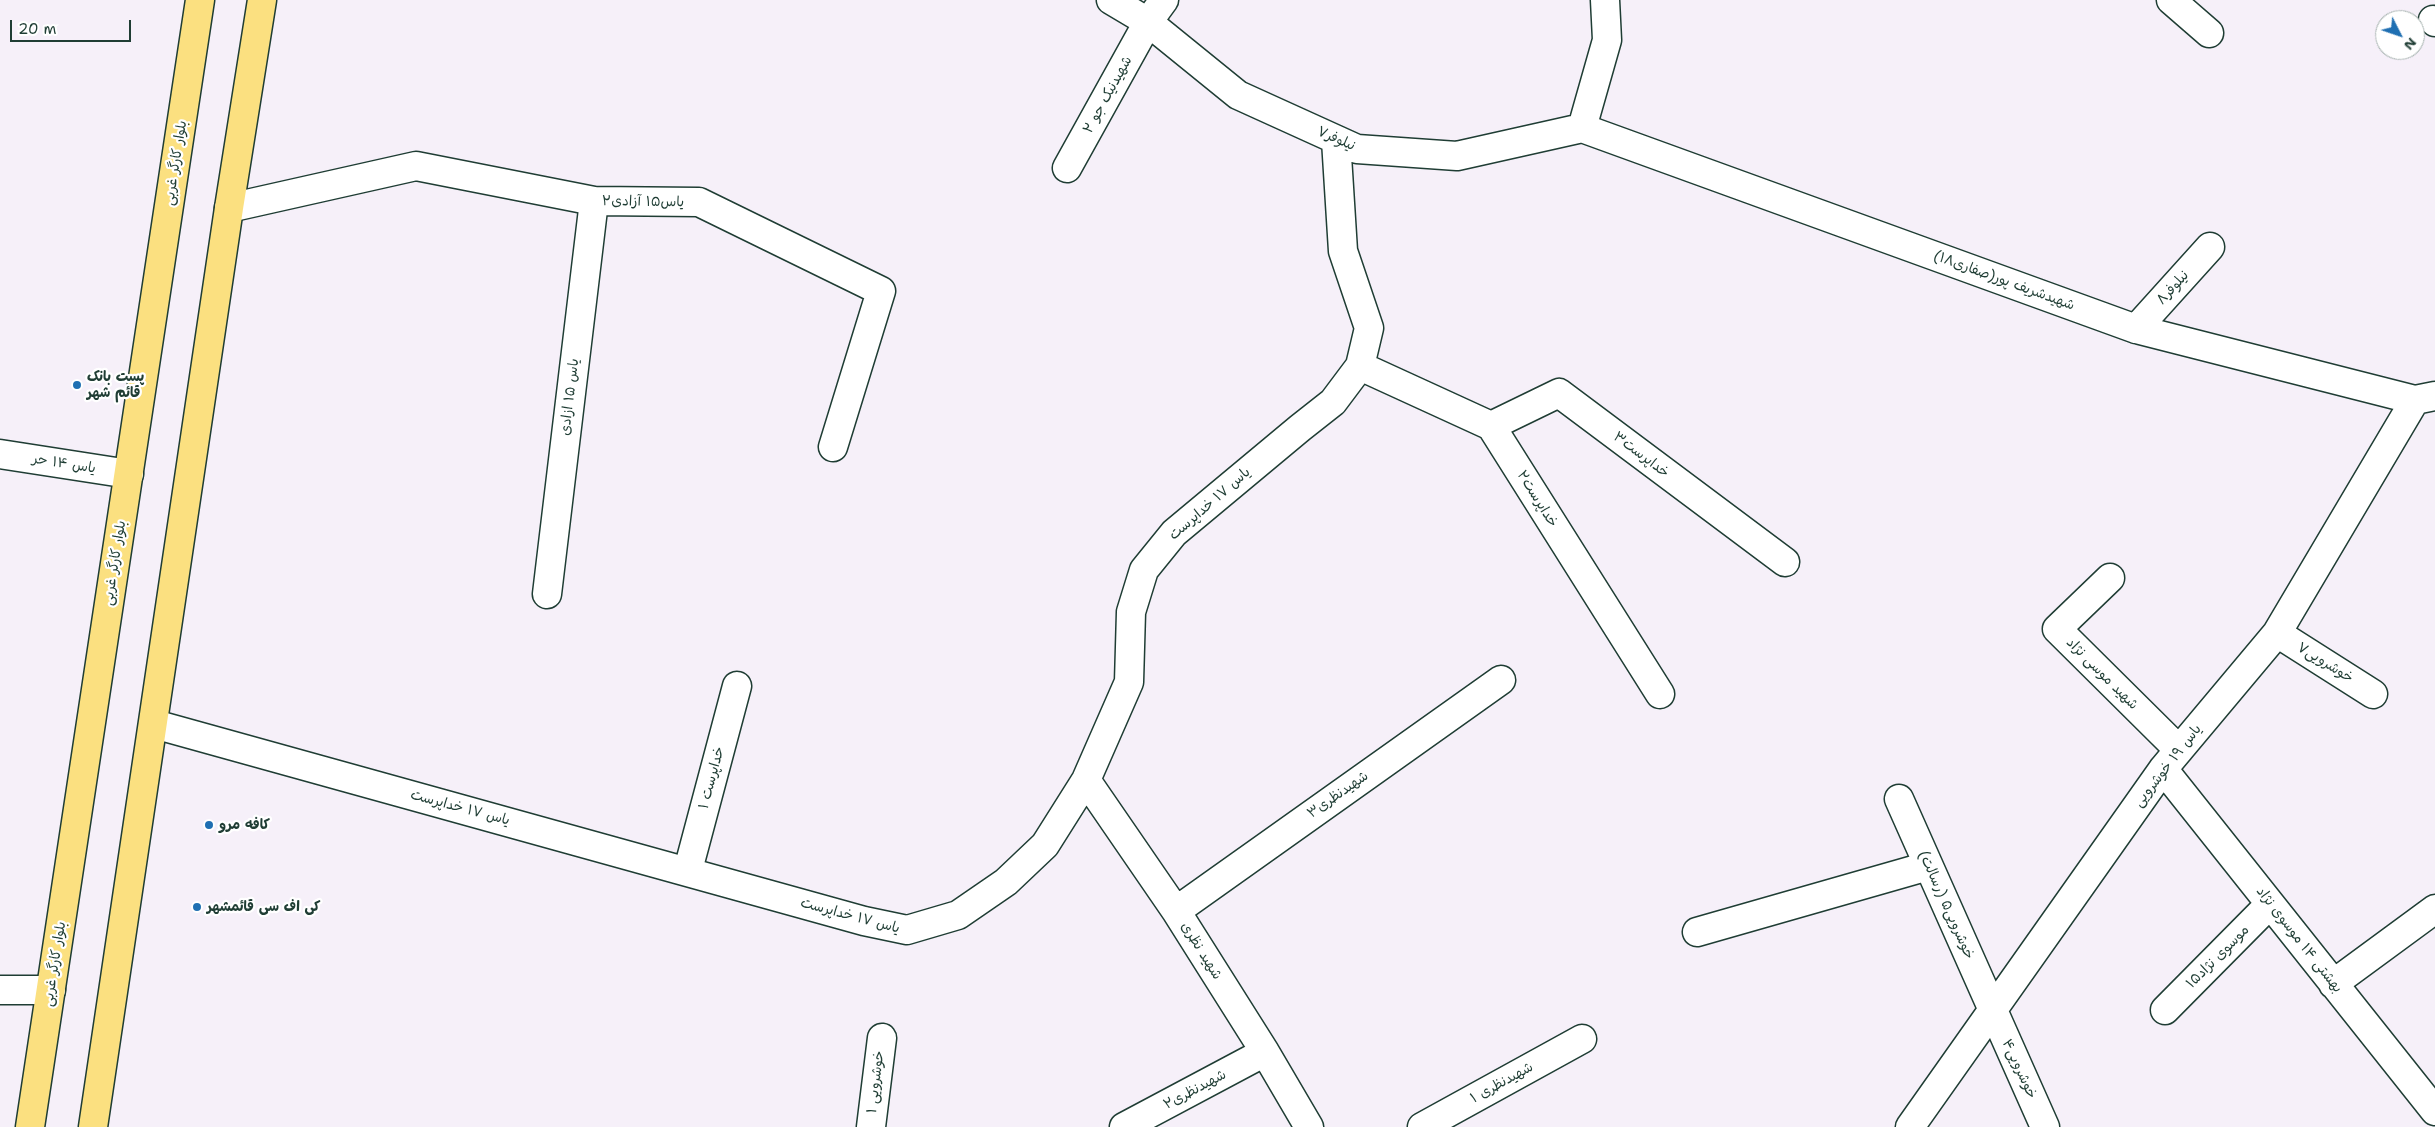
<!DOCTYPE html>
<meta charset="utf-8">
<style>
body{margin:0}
#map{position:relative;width:2435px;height:1127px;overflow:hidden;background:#f6f0f9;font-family:"Shantell Sans",sans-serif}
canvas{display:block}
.north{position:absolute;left:2375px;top:10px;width:50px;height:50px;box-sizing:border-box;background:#fff;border:1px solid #a5b1ae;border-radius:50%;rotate:131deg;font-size:14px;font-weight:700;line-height:20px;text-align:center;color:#1f3d34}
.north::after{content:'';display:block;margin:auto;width:18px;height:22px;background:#1f6fb2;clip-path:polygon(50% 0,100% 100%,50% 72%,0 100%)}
.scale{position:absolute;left:10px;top:20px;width:121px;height:22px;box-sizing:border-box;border:2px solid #1f3d34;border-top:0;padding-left:6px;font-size:15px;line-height:18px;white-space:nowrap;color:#1f3d34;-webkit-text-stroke:4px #fff;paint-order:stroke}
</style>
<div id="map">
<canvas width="2435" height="1127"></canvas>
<div class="north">N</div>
<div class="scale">20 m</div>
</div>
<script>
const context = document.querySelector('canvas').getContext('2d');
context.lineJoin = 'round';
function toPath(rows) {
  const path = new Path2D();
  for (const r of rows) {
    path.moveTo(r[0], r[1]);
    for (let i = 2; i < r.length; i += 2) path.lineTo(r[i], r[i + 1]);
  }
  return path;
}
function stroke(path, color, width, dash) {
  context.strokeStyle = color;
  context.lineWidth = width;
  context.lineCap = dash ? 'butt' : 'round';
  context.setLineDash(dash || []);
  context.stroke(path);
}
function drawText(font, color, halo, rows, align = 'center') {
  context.font = font + ' "Shantell Sans","Playpen Sans Arabic",sans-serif';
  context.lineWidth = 4.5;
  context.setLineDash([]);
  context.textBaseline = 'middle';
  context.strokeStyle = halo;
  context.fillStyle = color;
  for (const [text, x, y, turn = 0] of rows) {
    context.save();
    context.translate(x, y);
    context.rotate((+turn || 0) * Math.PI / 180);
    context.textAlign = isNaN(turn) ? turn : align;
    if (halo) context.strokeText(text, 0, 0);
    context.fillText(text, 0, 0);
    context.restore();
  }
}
const minor = toPath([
 [1111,0,1148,22,1238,95,1357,149,1457,156,1582,128],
 [2171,0,2209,33],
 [2433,20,2435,22],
 [1582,128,2136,329,2415,400,2435,396],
 [1582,128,1607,40,1605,0],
 [1067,168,1148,22,1164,0],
 [229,208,416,166,594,201,699,202,881,291,833,447],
 [2136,329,2210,247],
 [1360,366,1491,426,1660,694],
 [1491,426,1559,393,1785,562],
 [0,454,129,474],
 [2110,578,2057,629,2179,750],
 [547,594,594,201],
 [2277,633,2373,694],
 [154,724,864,921,907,930,958,915,1006,882,1045,845,1086,780,1129,682,1131,612,1144,570,1174,533,1300,428,1333,402,1360,366,1369,328,1343,251,1336,140],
 [2163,769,2435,1111],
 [1086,780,1176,911,1265,1052,1309,1127],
 [1899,799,2045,1127],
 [688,870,737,686],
 [1176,911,1501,680],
 [1697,932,1928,866],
 [2333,984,2435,909],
 [0,990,51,990],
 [2165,1010,2270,904],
 [871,1127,882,1038],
 [1124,1127,1265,1052],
 [1422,1127,1582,1039],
 [1910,1127,2163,769,2277,633,2415,400]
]);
const primary = toPath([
 [30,1127,200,0],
 [93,1127,229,208,262,0]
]);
stroke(minor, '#1f3d34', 31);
stroke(primary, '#1f3d34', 31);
stroke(minor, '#fff', 28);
stroke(primary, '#fbe080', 28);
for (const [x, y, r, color] of [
 [77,385,5,"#1f6fb2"],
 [209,825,5,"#1f6fb2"],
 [197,907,5,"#1f6fb2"]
]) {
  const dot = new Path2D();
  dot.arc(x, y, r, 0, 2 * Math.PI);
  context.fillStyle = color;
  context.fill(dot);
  stroke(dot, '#fff', 2);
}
drawText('14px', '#1f3d34', '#fff', [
 ["شهیدنیک جو ۲",1108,95,-61],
 ["نیلوفر۷",1336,139,24],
 ["بلوار کارگر غربی",176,163,-81],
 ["یاس۱۵ آزادی۲",643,202,1],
 ["شهیدشریف پور(صفاری۱۸)",2004,281,20],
 ["نیلوفر۸",2173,288,-48],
 ["یاس ۱۵ ازادی",570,397,-83],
 ["خداپرست۳",1641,455,37],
 ["یاس ۱۴ حر",64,464,9],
 ["خداپرست۲",1537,499,58],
 ["یاس ۱۷ خداپرست",1210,504,-41],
 ["بلوار کارگر غربی",115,563,-81],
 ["خوشرویی۷",2325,663,32],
 ["شهید موسی نژاد",2102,674,45],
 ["یاس ۱۹ خوشرویی",2168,766,-52],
 ["خداپرست ۱",712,778,-75],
 ["شهیدنظری۳",1338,795,-35],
 ["یاس ۱۷ خداپرست",460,808,15],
 ["خوشرویی۵ (رسالت)",1946,905,66],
 ["یاس ۱۷ خداپرست",850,916,15],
 ["بهشتی ۱۴ موسوی نژاد",2299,940,52],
 ["شهید نظری",1201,951,58],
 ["موسوی نژاد۱۵",2218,957,-45],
 ["بلوار کارگر غربی",55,964,-81],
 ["خوشرویی۴",2019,1069,65],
 ["خوشرویی ۱",876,1082,-83],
 ["شهیدنظری ۱",1502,1083,-29],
 ["شهیدنظری۲",1195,1090,-28]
]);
drawText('bold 14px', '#1f3d34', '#fff', [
 ["پست بانک",87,377],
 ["قائم شهر",87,393],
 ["کافه مرو",219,825],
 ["کی اف سی قائمشهر",207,907]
], 'left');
</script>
